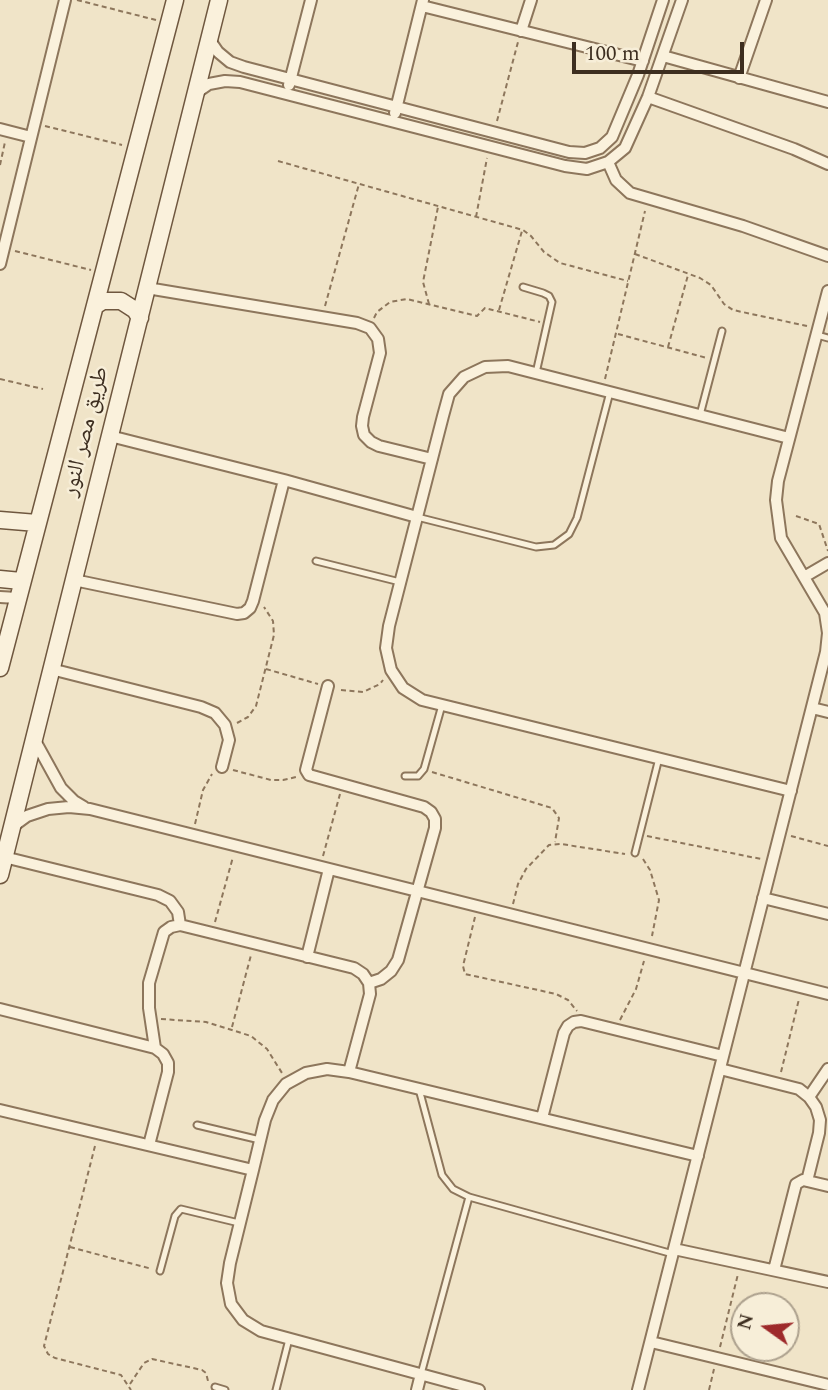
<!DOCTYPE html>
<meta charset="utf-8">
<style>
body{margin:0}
#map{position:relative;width:828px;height:1390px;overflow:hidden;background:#f0e4c8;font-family:Spectral,serif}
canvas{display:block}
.north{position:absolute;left:730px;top:1292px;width:70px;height:70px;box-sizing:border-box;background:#f7eed8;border:2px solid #ada18e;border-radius:50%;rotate:285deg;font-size:19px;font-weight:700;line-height:28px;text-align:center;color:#3d2e20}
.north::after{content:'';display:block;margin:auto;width:24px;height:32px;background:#9e2a2b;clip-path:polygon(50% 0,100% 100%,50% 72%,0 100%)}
.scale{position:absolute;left:572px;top:42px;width:172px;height:32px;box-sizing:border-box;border:4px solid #3d2e20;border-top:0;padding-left:9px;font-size:21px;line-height:24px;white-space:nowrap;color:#3d2e20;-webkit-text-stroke:5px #f7eed8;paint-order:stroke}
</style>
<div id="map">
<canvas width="828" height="1390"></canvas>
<div class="north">N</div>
<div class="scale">100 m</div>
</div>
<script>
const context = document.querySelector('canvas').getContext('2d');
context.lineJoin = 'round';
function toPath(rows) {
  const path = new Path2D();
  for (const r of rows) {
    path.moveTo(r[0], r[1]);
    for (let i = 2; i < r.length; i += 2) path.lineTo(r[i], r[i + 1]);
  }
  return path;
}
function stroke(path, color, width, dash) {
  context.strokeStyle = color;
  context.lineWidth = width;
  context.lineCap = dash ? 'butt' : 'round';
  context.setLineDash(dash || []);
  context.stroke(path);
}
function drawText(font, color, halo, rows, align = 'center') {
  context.font = font + ' Spectral,"Noto Naskh Arabic",serif';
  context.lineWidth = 5;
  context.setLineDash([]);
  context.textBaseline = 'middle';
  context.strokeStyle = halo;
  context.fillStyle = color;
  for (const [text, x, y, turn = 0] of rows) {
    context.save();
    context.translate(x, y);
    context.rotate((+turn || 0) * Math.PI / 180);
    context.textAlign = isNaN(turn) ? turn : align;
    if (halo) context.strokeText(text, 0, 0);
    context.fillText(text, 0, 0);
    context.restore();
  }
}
const lane = toPath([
 [523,287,543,293,549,296,552,302,536,373],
 [817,335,828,338],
 [700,415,722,331],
 [417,517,536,547,554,545,569,534,577,518,610,392],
 [316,561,400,582],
 [405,776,418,776,424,769,442,705],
 [635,853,659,758],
 [419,1089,442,1175,453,1189,469,1197,673,1254],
 [197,1125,260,1140],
 [160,1271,175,1216,181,1209,239,1223],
 [421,1374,469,1197],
 [215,1387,225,1390],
 [276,1390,289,1339]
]);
const street = toPath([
 [422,6,643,61],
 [521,31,531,0],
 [209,39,218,52,230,62,244,67,569,152,585,153,600,148,612,137,638,75,663,0],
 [663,56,828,102],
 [739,78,766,0],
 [289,85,311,0],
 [196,93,209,84,225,81,240,82,565,166,587,169,608,162,625,148,648,97,682,0],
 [648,97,794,149,828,164],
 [395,113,423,0],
 [0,129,31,137],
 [608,162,616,180,630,193,743,226,828,256],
 [0,264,65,0],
 [147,288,357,323,370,328,378,339,380,353,363,417,362,426,364,435,371,442,379,446,432,459],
 [110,436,284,480,417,517],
 [789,438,508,366,485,367,464,377,449,394,443,416,389,626,386,648,391,670,403,688,422,700,791,791],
 [804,577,828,563],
 [74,580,237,614,244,613,250,608,253,601,284,480],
 [0,597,17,598],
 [51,669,201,707,215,713,225,725,229,740,222,767],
 [328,686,307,766,306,770,309,775,424,807,431,812,435,819,435,828,398,960,391,971,381,979,369,983],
 [812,708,828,712],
 [34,739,61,788,74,801,84,807],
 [12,827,27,816,48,809,69,807,90,809,828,994],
 [4,857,158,895,170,901,178,912,180,925],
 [763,898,828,914],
 [307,957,329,869],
 [0,1009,155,1048,163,1054,168,1063,168,1072,149,1145],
 [155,1048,149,1008,149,983,164,932,171,927,180,925,354,968,363,974,369,983,370,994,349,1072],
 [720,1069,799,1089,809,1097,816,1107,820,1120,819,1133,807,1181],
 [809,1097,828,1069],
 [0,1110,253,1170],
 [542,1118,564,1033,568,1026,574,1022,581,1021,723,1056],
 [674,1249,828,1282],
 [774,1270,796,1184,803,1180,828,1186],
 [651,1342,828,1385],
 [417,1390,421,1374],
 [479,1390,261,1331,243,1320,231,1304,227,1283,230,1263,253,1170,265,1120,273,1100,286,1084,306,1073,327,1069,349,1072,698,1156],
 [638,1390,826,652,828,633,825,613,781,538,776,500,778,481,828,291]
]);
const secondary = toPath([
 [95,306,103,301,121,301,135,310,140,318],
 [0,520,37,523],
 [0,579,21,581],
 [0,668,175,0],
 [0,875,219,0]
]);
stroke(lane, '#8d765c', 9);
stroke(street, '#8d765c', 14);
stroke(secondary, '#6f573f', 19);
stroke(toPath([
 [77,0,156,20],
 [497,121,518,42],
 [45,126,122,145],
 [278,161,523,230,531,236,544,252,560,263,628,281],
 [0,165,5,142],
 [476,217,487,158],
 [15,251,91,270],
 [635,254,700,278,711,285,724,304,733,310,807,326],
 [429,304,423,282,438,207],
 [325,306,359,184],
 [499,310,522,231],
 [374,318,377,312,390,302,407,299,477,316,485,308,540,322],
 [618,334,707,358],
 [668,347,688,275],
 [0,379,43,389],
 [605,379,645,211],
 [796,516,819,524,828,551],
 [266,669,318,684],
 [341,690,363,692,380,684,383,680],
 [237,723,248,717,256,706,274,635,273,621,264,607],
 [233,770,271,780,283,780,296,777],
 [432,772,552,808,559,818,555,842],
 [195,824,203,790,212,774],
 [647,836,761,859],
 [791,836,828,846],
 [323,856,340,794],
 [643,859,650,870,659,900,652,936],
 [513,904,518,884,526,869,549,845,561,844,625,854],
 [475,917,463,966,465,974,556,994,568,1000,577,1011],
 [215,922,233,857],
 [161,1019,206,1022,251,1036,267,1049,282,1073],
 [620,1020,636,989,644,961],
 [232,1027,251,955],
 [781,1072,799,999],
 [95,1146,44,1346,48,1354,55,1358,121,1375,131,1390],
 [70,1247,152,1269],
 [720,1347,738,1274],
 [130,1384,144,1363,152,1359,202,1370,206,1373,208,1381],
 [709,1390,714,1369]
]), '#8d765c', 2, [5, 3.5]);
stroke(lane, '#faf1dc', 5);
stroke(street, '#faf1dc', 10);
stroke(secondary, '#faf1dc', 16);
drawText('23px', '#3d2e20', '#f7eed8', [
 ["طريق مصر النور",87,432,-76]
]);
</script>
